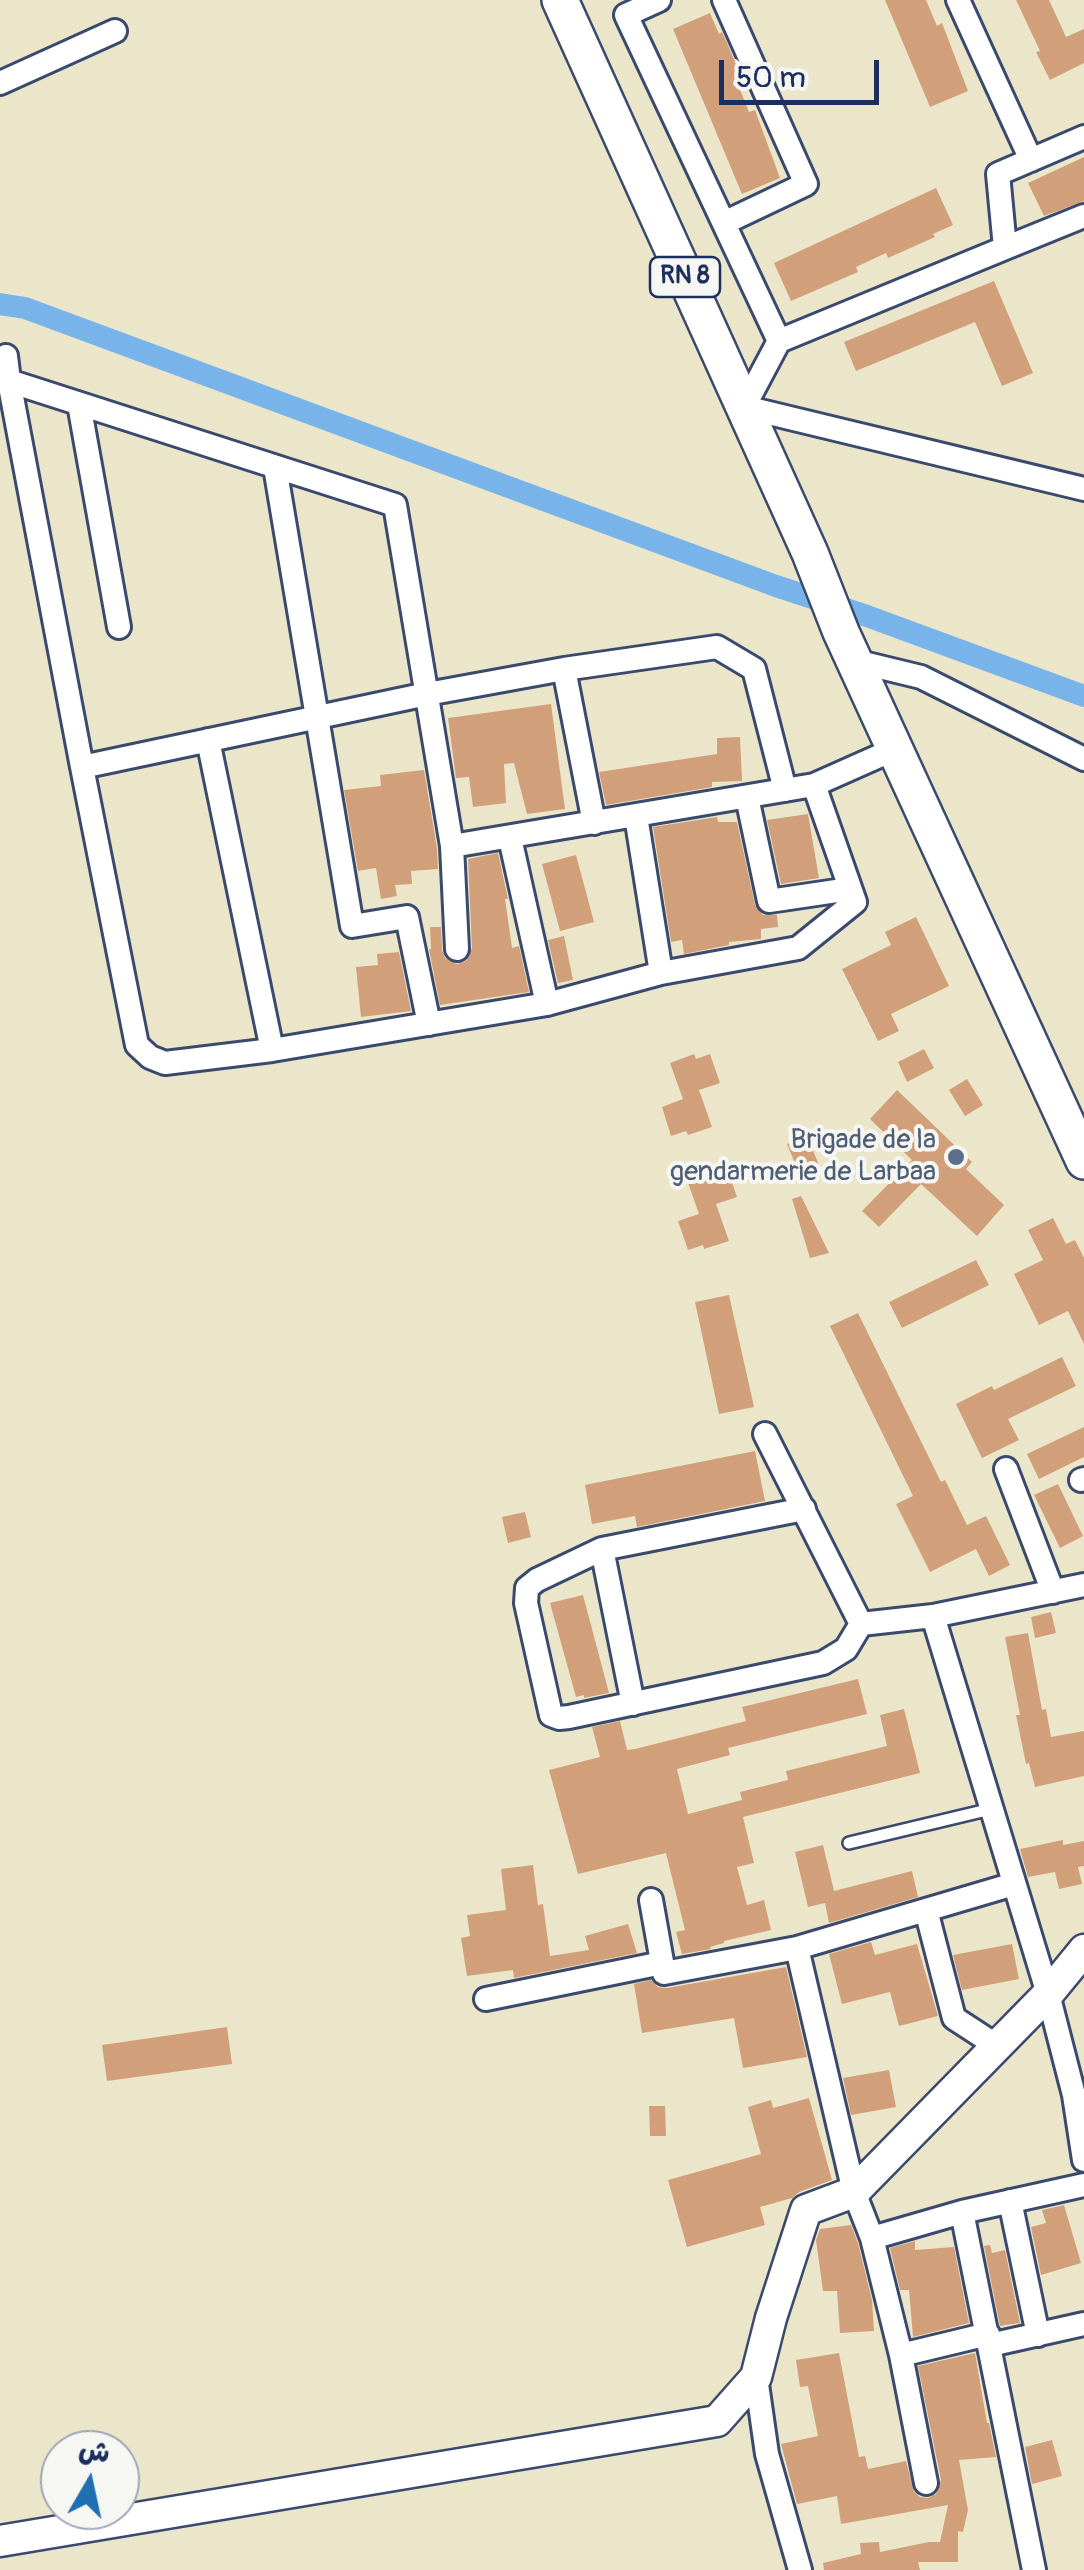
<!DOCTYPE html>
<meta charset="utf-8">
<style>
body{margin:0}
#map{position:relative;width:1084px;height:2570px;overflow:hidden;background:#ebe6ca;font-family:Pangolin,"Playpen Sans Arabic",sans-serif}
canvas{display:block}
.north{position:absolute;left:40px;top:2430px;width:100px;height:100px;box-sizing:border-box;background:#f6f6f2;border:2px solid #9ea6b7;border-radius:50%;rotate:9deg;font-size:28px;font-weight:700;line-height:40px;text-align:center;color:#1b2f5e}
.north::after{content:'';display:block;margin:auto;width:35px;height:45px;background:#1f6fb2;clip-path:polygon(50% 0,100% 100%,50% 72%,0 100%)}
.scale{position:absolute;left:719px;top:60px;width:160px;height:45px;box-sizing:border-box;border:5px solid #1b2f5e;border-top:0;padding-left:12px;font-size:30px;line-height:35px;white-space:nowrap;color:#1b2f5e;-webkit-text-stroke:8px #f6f6f2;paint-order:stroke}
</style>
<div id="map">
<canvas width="1084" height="2570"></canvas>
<div class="north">ش</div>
<div class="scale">50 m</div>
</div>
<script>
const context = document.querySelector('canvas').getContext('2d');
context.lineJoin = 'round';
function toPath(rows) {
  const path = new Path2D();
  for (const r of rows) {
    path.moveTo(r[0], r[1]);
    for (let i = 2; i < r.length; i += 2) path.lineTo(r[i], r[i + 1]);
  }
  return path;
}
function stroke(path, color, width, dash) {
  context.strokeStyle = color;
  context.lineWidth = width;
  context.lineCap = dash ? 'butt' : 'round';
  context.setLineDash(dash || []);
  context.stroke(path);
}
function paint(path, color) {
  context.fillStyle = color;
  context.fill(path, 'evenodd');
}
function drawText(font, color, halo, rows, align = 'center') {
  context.font = font + ' Pangolin,sans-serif';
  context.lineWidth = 8;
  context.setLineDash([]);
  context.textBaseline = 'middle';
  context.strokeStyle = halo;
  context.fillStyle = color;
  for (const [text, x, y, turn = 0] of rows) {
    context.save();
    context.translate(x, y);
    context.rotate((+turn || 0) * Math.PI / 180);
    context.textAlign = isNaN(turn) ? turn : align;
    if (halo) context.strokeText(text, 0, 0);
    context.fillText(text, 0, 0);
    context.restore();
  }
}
stroke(toPath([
 [0,304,25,308,776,586,867,616,1084,696]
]), '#78b4ea', 22);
paint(toPath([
 [885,0,926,0,937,26,942,23,968,91,930,107],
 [1016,0,1049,0,1066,37,1084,29,1084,63,1050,80,1036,52,1040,51],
 [710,13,719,34,722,32,727,43,742,79,737,82,749,112,755,110,780,178,742,194,673,29],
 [1084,157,1084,201,1044,216,1028,183],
 [936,188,953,225,933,234,935,237,888,258,886,253,856,267,858,272,791,301,774,263],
 [994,281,1033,373,1002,386,975,322,856,371,844,342],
 [551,704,565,809,527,814,514,763,504,764,506,803,473,807,469,777,456,778,448,718],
 [740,737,742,781,712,782,712,787,606,805,599,772,717,754,717,738],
 [424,770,437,848,438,869,411,871,412,884,395,885,397,896,381,899,376,868,358,871,344,790,381,786,380,775],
 [808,814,819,878,781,884,767,820],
 [717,817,718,822,737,822,755,905,763,915,777,915,778,927,761,929,761,939,729,942,729,945,684,954,682,940,671,942,653,827],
 [498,853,508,899,505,899,512,948,519,946,529,992,440,1005,429,949,431,949,430,927,441,927,442,950,445,958,457,964,466,961,472,948,468,859],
 [576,855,594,922,560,931,542,864],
 [916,917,949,986,891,1014,899,1031,878,1041,842,969,891,945,885,932],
 [564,936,573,980,558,983,548,940],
 [399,952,411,1011,361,1017,356,967,378,965,377,954],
 [924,1049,934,1068,907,1082,898,1062],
 [694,1054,696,1059,710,1054,720,1083,699,1090,712,1127,688,1135,686,1131,671,1136,662,1107,683,1099,670,1063],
 [967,1079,983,1105,965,1116,949,1090],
 [897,1090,972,1162,966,1169,1004,1205,977,1236,921,1184,879,1227,862,1211,912,1160,870,1119],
 [807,1136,819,1165,799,1173,787,1144],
 [727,1168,737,1197,716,1204,729,1241,704,1249,703,1245,688,1250,678,1221,699,1214,686,1177,711,1169,712,1173],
 [801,1196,829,1253,810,1258,792,1199],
 [1053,1218,1066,1244,1075,1240,1084,1258,1084,1344,1068,1311,1039,1325,1014,1274,1043,1260,1028,1230],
 [976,1260,989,1285,902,1328,889,1302],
 [729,1295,754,1407,719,1414,695,1302],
 [858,1313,941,1482,945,1480,967,1525,986,1516,1010,1565,989,1576,976,1549,930,1572,896,1504,913,1496,830,1326],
 [1062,1357,1076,1386,1008,1419,1019,1440,982,1458,956,1404,992,1386,994,1390],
 [1084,1427,1084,1457,1039,1479,1027,1454],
 [755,1451,765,1501,637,1527,635,1516,592,1524,585,1485],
 [1058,1484,1083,1536,1060,1548,1034,1495],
 [525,1512,531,1537,508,1543,502,1517],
 [583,1595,609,1693,584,1698,584,1695,576,1697,550,1603],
 [1051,1612,1056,1633,1035,1638,1031,1617],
 [1028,1633,1042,1710,1046,1709,1051,1737,1084,1731,1084,1776,1035,1787,1029,1763,1026,1764,1016,1715,1020,1715,1005,1637],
 [858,1679,867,1714,728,1748,730,1755,677,1769,688,1814,723,1805,742,1800,740,1792,788,1780,786,1771,887,1746,880,1715,904,1709,920,1773,743,1817,754,1863,737,1867,747,1905,764,1900,771,1930,724,1941,724,1943,710,1947,711,1949,682,1954,676,1932,685,1930,666,1853,578,1874,549,1770,600,1757,592,1727,620,1721,627,1750,635,1749,746,1721,742,1707],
 [1063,1840,1063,1845,1084,1841,1084,1866,1078,1867,1082,1884,1059,1889,1055,1872,1028,1877,1020,1849],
 [823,1845,834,1891,912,1871,918,1897,829,1923,825,1903,808,1907,795,1852],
 [533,1865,538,1905,543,1904,550,1956,589,1950,585,1936,628,1924,637,1953,514,1978,513,1970,467,1976,461,1938,470,1936,467,1915,506,1910,501,1869],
 [871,1942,875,1955,917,1944,938,2016,899,2026,890,1992,842,2004,829,1954],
 [1012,1944,1019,1979,962,1990,953,1955],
 [786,1967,807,2057,743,2068,734,2018,642,2033,634,1984,651,1980,658,1987,667,1988],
 [227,2027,232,2064,107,2081,102,2045],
 [889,2070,896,2107,851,2115,843,2078],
 [809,2098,832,2180,799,2192,792,2198,760,2207,765,2225,687,2247,668,2180,761,2154,748,2107,771,2100,773,2108],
 [649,2106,665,2106,666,2136,650,2136],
 [1064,2205,1081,2263,1041,2275,1031,2227,1046,2223,1042,2210],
 [851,2225,858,2243,872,2300,874,2331,840,2333,837,2291,823,2291,816,2240,820,2229],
 [915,2241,915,2250,954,2247,969,2323,913,2337,909,2290,900,2290,890,2248],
 [990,2245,992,2253,1005,2250,1020,2323,1000,2326,984,2246],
 [839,2353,859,2457,865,2456,868,2469,906,2461,914,2492,920,2497,928,2498,936,2494,941,2480,918,2366,975,2353,987,2423,989,2423,996,2457,959,2460,968,2510,963,2532,958,2531,958,2562,918,2562,920,2570,824,2570,823,2563,861,2554,860,2543,879,2542,880,2552,929,2542,940,2542,948,2505,841,2524,837,2496,797,2504,781,2444,818,2436,808,2386,800,2387,796,2360],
 [1052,2440,1062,2476,1032,2484,1025,2447]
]), '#d1a07a');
const lane = toPath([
 [849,1843,991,1809]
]);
const street = toPath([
 [659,0,626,15,779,341,1005,248,998,174,1084,137],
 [958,0,1031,160],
 [0,83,115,31],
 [724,223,806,184,724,0],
 [1005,248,1084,216],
 [779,341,744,407,1084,489],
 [6,356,9,381,82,767,137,1045,150,1057,165,1063,272,1050,547,1004,661,973,798,948,855,902,814,785],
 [9,381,395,505,452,846,457,949],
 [79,404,119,627],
 [275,467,352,926,407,917,429,1024],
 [855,661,921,677,1084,759],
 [564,669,594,823],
 [208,740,272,1050],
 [82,767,427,694,564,669,717,647,754,669,785,790],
 [747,797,769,901,850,889],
 [636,816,661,973],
 [510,838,547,1004],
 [452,846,814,785,895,749],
 [765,1434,861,1624],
 [1006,1469,1053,1592],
 [1081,1480,1084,1479],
 [804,1509,602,1549,537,1580,527,1588,526,1603,551,1715,559,1718,569,1717,823,1663,846,1649,861,1624,933,1616],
 [602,1549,633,1704],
 [1084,1585,933,1616,1048,1994,1074,2095,1084,2160],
 [651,1900,664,1973,797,1948,1014,1884],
 [926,1910,954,2018,997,2046],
 [797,1948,854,2192,872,2238,901,2355,926,2483],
 [486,1999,662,1963],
 [1010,2201,1038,2335],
 [962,2212,1034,2570],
 [872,2238,962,2212,1084,2185],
 [990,2345,1084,2324],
 [901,2355,988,2334],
 [756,2377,767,2454,800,2570]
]);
const secondary = toPath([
 [0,2541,717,2421,756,2377,771,2318,806,2210,854,2192,1048,1994,1084,1950]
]);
const primary = toPath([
 [560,0,810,553,841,632,1084,1161]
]);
stroke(lane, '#3a4a6e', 16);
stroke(street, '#3a4a6e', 28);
stroke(secondary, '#3a4a6e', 35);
stroke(primary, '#3a4a6e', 40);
stroke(lane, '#fff', 11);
stroke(street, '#fff', 22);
stroke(secondary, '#fff', 30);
stroke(primary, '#fff', 35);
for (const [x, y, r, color] of [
 [956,1157,10,"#5c6f8a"]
]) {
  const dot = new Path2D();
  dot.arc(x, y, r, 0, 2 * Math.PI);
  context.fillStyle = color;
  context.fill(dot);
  stroke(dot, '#f6f6f2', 4);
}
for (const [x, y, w] of [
 [685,277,70]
]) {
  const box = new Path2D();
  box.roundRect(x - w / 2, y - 20, w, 40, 8);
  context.fillStyle = '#f6f6f2';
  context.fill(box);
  stroke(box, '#1b2f5e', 2.5);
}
drawText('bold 25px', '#1b2f5e', null, [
 ["RN 8",685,277]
]);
drawText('28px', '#4e5e75', '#f6f6f2', [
 ["Brigade de la",936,1141],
 ["gendarmerie de Larbaa",936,1173]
], 'right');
</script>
